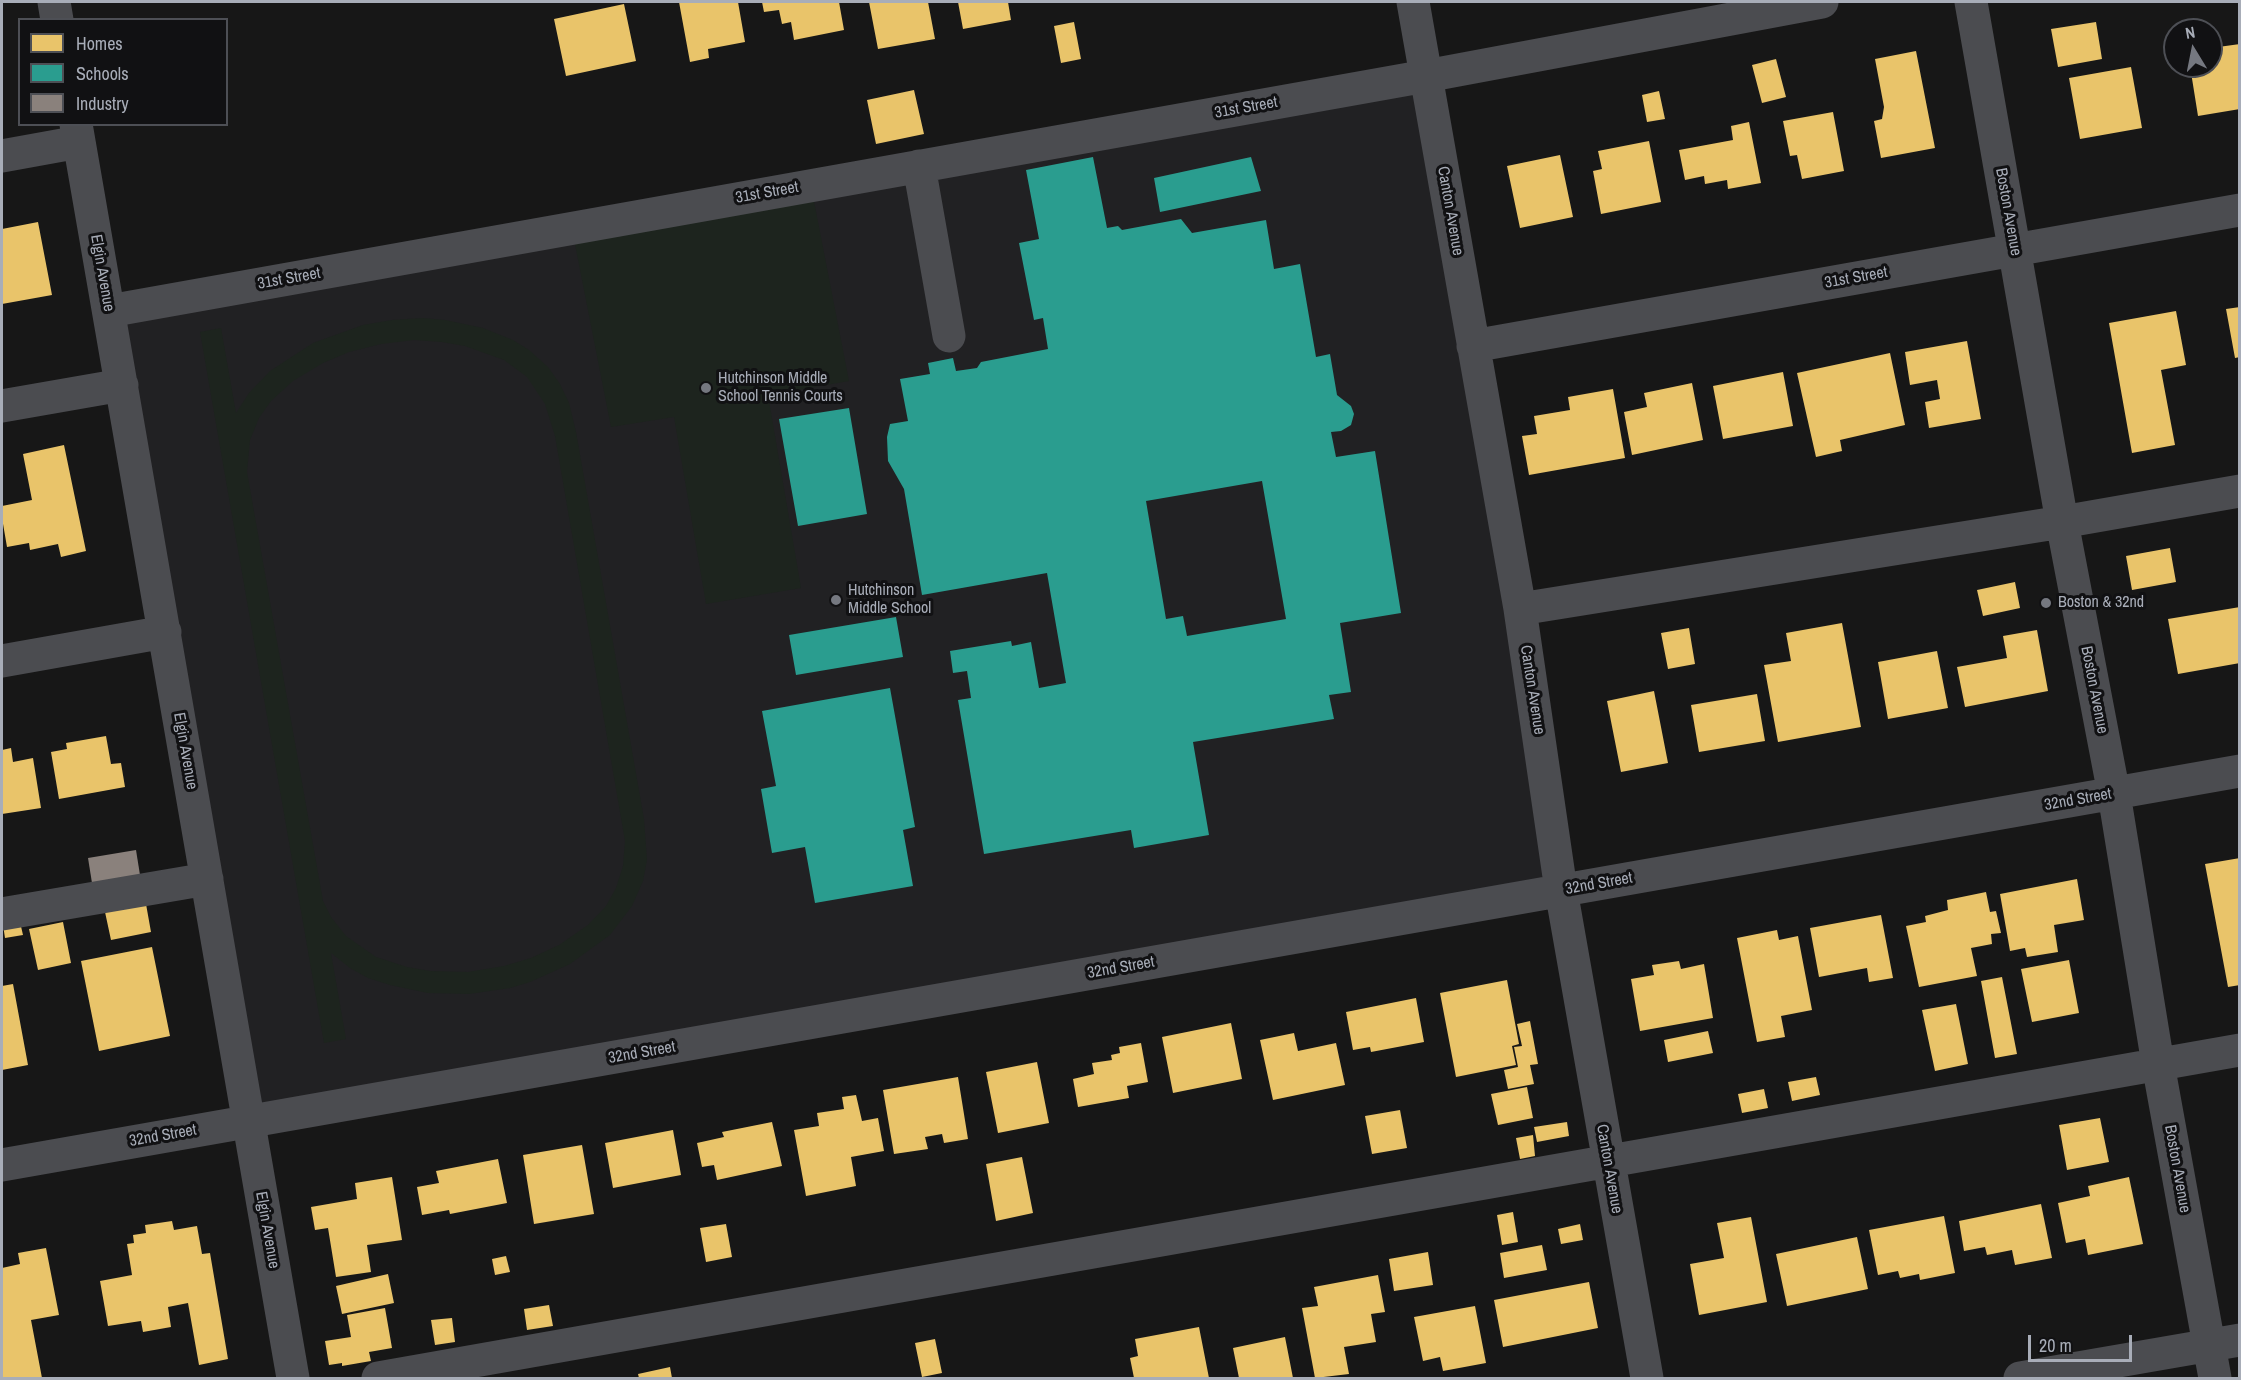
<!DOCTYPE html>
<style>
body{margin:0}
#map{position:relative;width:2241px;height:1380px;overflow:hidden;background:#171717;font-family:"Archivo Narrow",sans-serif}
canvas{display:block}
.frame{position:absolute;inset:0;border:3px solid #a8adb8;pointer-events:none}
.legend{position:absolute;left:18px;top:18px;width:210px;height:108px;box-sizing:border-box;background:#111113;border:2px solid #4d4f55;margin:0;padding:8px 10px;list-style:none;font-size:18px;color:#a8adb8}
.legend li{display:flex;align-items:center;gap:12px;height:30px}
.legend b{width:30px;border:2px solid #4d4f55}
.north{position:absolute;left:2163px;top:18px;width:60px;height:60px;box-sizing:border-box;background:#111113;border:2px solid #4d4f55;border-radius:50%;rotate:350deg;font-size:16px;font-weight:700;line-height:24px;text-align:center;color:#a8adb8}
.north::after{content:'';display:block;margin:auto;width:21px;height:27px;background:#757880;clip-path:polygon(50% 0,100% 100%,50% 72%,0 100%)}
.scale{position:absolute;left:2028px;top:1335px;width:104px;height:27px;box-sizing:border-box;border:3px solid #a8adb8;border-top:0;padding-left:8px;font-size:18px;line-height:21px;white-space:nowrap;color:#a8adb8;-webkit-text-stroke:4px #111113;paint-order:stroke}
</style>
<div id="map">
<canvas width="2241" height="1380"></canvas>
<div class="frame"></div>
<ul class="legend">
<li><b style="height:16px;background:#e9c46a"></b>Homes</li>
<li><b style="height:16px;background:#2a9d8f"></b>Schools</li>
<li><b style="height:16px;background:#8a817c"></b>Industry</li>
</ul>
<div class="north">N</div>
<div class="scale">20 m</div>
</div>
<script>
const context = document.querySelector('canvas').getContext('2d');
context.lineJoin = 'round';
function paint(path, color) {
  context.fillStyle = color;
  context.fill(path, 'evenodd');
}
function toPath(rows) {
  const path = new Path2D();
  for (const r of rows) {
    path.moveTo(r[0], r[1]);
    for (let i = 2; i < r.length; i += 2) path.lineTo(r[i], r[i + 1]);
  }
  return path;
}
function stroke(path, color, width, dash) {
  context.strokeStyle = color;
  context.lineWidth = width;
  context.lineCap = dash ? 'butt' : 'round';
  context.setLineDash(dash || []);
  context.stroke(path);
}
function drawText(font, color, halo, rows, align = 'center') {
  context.font = font + ' "Archivo Narrow",sans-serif';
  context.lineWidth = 6;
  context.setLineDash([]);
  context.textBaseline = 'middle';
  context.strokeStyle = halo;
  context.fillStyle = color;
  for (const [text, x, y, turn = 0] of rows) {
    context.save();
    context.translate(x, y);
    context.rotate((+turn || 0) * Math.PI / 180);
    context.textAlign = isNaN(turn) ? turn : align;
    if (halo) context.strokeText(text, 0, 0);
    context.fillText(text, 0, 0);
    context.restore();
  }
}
paint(toPath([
 [1426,76,1561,890,248,1123,109,311]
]), '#212123');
paint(toPath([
 [811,186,849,381,768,395,801,588,706,604,674,417,611,427,572,229],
 [423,318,445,320,483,328,513,340,529,350,548,367,560,384,569,403,576,432,644,819,647,860,643,881,632,906,610,935,570,964,530,982,510,988,469,994,428,993,390,985,368,978,350,968,331,953,346,1039,324,1043,200,332,221,328,236,413,249,393,270,371,313,343,363,325,392,320],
 [414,340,442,342,465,346,504,360,527,377,545,404,555,436,625,841,623,866,616,888,606,906,588,925,559,945,531,958,504,966,468,972,430,971,407,967,376,957,346,936,331,917,323,901,247,472,250,440,259,418,271,401,293,381,323,363,349,352,381,344]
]), '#1d241e');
paint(toPath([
 [679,2,738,2,745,42,708,49,709,58,690,62],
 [762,2,839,2,844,30,794,40,791,22,782,24,779,10,764,12],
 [869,2,928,2,935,39,878,49],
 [958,2,1008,2,1011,20,963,29],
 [624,4,636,61,566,76,554,19],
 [1074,22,1081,59,1061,63,1054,26],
 [2096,22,2102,59,2058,67,2051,29],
 [2240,44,2240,109,2198,116,2190,66,2211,66,2211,48],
 [1916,51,1935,148,1881,158,1874,121,1882,119,1884,107,1875,59],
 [1776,59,1786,97,1762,103,1752,65],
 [2131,67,2142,128,2080,139,2069,78],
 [914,90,924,134,876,144,867,100],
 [1659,91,1665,119,1647,122,1642,95],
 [1833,112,1844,171,1802,179,1797,155,1790,156,1783,121],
 [1749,122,1761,183,1728,189,1727,180,1705,184,1704,176,1685,180,1679,150,1733,140,1731,126],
 [1649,141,1661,202,1601,214,1593,171,1602,169,1598,151],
 [1560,155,1573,217,1520,228,1507,166],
 [38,222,52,295,2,304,2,229],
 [2240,307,2240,357,2235,358,2226,309],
 [2176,311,2186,365,2161,370,2175,445,2132,453,2109,323],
 [1967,341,1981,419,1929,428,1925,402,1940,399,1937,380,1910,385,1905,352],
 [1890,353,1905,425,1840,440,1842,451,1816,457,1797,373],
 [1783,372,1793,426,1723,439,1713,386],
 [1692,383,1703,440,1632,455,1624,412,1647,407,1644,393],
 [1613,389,1625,458,1529,475,1522,436,1537,434,1534,416,1570,410,1568,397],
 [64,445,86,551,61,557,58,544,30,550,29,543,7,547,2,518,2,506,32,500,23,454],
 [2170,548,2176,582,2132,590,2126,556],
 [2015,582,2020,608,1983,616,1977,590],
 [2240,607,2240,663,2178,674,2168,619],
 [1842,623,1861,727,1778,742,1764,665,1791,661,1786,633],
 [1689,628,1695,664,1668,669,1661,633],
 [2037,630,2048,691,1965,707,1957,667,2007,658,2003,636],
 [1937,651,1948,708,1888,719,1878,662],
 [1654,691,1668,763,1621,772,1607,701],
 [1757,694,1765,741,1699,752,1691,705],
 [106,736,111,764,121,763,125,787,59,799,51,752,67,749,66,743],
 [11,748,13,762,33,758,41,808,2,814,2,750],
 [2240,858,2240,985,2228,987,2205,864],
 [2077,879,2084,920,2054,925,2058,952,2027,957,2025,948,2010,951,2000,894],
 [1986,892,1990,912,1996,911,2001,933,1991,934,1992,944,1971,948,1977,976,1919,987,1906,926,1926,922,1925,916,1948,910,1947,900],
 [146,904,151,932,111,940,105,912],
 [1881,915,1893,978,1869,982,1867,968,1819,977,1810,928],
 [20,922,23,935,5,938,3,925],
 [63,922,71,963,38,970,29,929],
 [1777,930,1779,940,1798,936,1812,1010,1781,1016,1785,1037,1757,1042,1737,938],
 [152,947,170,1036,99,1051,81,961],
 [2069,960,2079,1013,2032,1022,2021,969],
 [1679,961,1681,969,1704,964,1713,1018,1640,1031,1631,979,1654,975,1652,965],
 [2002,977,2017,1054,1995,1058,1981,981],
 [1507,980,1519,1044,1512,1046,1516,1065,1456,1077,1440,993],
 [13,984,28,1065,2,1070,2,986],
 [1416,998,1424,1042,1371,1052,1370,1047,1353,1050,1346,1012],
 [1956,1004,1968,1064,1935,1071,1922,1010],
 [1530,1021,1538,1064,1530,1065,1534,1084,1508,1089,1504,1070,1518,1067,1514,1047,1522,1046,1517,1024],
 [1231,1023,1242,1079,1173,1093,1162,1037],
 [1708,1031,1713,1053,1668,1062,1664,1040],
 [1294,1033,1298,1051,1336,1043,1345,1085,1273,1100,1260,1040],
 [1141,1043,1148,1082,1127,1086,1129,1098,1078,1107,1073,1079,1094,1074,1092,1063,1112,1060,1111,1055,1120,1053,1119,1047],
 [1037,1062,1049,1123,998,1133,986,1072],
 [958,1077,968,1139,944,1143,942,1134,925,1137,928,1149,894,1154,883,1090],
 [1816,1077,1820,1095,1792,1101,1788,1082],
 [1527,1087,1533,1118,1498,1125,1491,1094],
 [1764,1089,1768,1108,1742,1113,1738,1094],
 [856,1095,862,1121,878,1118,884,1151,851,1157,856,1186,806,1196,794,1130,819,1126,817,1113,844,1109,842,1097],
 [1400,1110,1407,1148,1372,1154,1365,1116],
 [2100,1118,2109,1162,2067,1170,2059,1125],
 [772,1122,782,1166,717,1180,714,1165,702,1167,697,1143,724,1137,722,1132],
 [1567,1122,1569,1136,1537,1142,1534,1127],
 [673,1130,681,1175,613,1188,605,1143],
 [1533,1135,1535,1156,1520,1159,1516,1138],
 [582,1145,594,1214,534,1224,523,1155],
 [1022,1157,1033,1213,996,1221,986,1164],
 [498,1159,507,1203,450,1214,449,1210,422,1215,417,1187,439,1183,436,1171],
 [392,1177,402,1240,367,1245,371,1272,336,1277,328,1228,315,1230,311,1207,357,1199,355,1183],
 [2129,1177,2143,1244,2088,1255,2085,1239,2066,1243,2058,1203,2090,1196,2088,1186],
 [2041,1204,2052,1258,2015,1265,2012,1250,1987,1255,1985,1247,1964,1251,1959,1221],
 [1513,1212,1518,1242,1502,1245,1497,1215],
 [1944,1216,1955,1273,1920,1280,1919,1274,1900,1278,1898,1271,1878,1275,1869,1230],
 [1751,1217,1767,1302,1699,1315,1690,1264,1724,1258,1717,1223],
 [172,1221,174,1230,197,1226,202,1254,210,1253,228,1359,199,1365,188,1303,168,1307,171,1327,143,1332,141,1321,108,1326,100,1281,132,1275,127,1244,134,1243,133,1235,146,1233,145,1225],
 [726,1224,732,1257,706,1262,700,1228],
 [1580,1224,1583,1240,1561,1244,1558,1229],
 [1857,1237,1868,1289,1787,1306,1776,1254],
 [1542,1245,1547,1270,1504,1278,1500,1253],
 [46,1248,59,1315,31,1320,42,1378,2,1378,2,1268,20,1264,18,1253],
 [1428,1252,1433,1285,1394,1291,1389,1259],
 [506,1256,510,1272,495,1275,492,1259],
 [388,1274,394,1303,342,1314,336,1286],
 [1378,1275,1385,1312,1371,1314,1376,1342,1344,1347,1349,1374,1315,1378,1302,1308,1318,1306,1314,1287],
 [1589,1282,1598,1328,1503,1347,1494,1300],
 [549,1305,553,1326,527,1330,524,1309],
 [1475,1306,1486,1363,1443,1371,1440,1357,1423,1361,1414,1317],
 [385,1308,392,1348,369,1352,371,1361,342,1366,342,1363,329,1365,325,1341,351,1337,347,1315],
 [452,1318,455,1342,435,1345,431,1320],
 [1199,1327,1209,1378,1134,1378,1130,1358,1138,1356,1135,1339],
 [1285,1337,1293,1378,1239,1378,1233,1348],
 [935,1339,942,1373,922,1377,915,1343],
 [670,1367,672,1378,639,1378,638,1374]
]), '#e9c46a');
paint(toPath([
 [1093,157,1107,228,1118,226,1122,230,1181,219,1192,233,1266,220,1274,269,1300,264,1316,357,1330,354,1337,395,1351,406,1354,414,1351,425,1341,431,1331,432,1336,457,1375,451,1401,613,1340,623,1351,692,1329,695,1334,719,1193,742,1209,835,1134,848,1131,830,984,854,958,700,971,698,967,671,953,673,950,651,1011,641,1012,646,1031,642,1039,688,1066,683,1047,573,922,595,904,489,888,461,887,437,890,424,908,421,900,379,930,374,928,363,953,358,956,371,977,368,981,362,1048,349,1043,318,1034,320,1019,243,1039,239,1026,170],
 [1262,481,1286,619,1187,636,1183,616,1166,619,1146,501],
 [1251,157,1261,191,1160,212,1154,178],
 [849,408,867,514,798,526,779,419],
 [896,617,903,657,796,675,789,635],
 [890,688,915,827,903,830,913,886,815,903,805,847,772,853,761,789,776,786,762,711]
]), '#2a9d8f');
paint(toPath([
 [136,850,140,875,92,883,88,858]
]), '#8a817c');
stroke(toPath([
 [54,2,57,20],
 [1413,2,1520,609,1561,890,1647,1378],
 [1971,2,2062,522,2114,794,2158,1064,2215,1378],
 [76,124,293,1378],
 [2,156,79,142],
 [919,166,949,336],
 [109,311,1426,76,1822,2],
 [1473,346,2240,210],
 [2,406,122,385],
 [1520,609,2062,522,2240,491],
 [2,661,165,632],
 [2,914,207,879],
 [2,1165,2240,771],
 [378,1378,2240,1050],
 [2020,1378,2240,1340]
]), '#4b4c50', 33);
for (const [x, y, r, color] of [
 [706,388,6,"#757880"],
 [836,600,6,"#757880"],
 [2046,603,6,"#757880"]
]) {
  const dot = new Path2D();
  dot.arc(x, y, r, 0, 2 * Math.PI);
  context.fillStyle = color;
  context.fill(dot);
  stroke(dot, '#111113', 2);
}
drawText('16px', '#a8adb8', '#111113', [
 ["31st Street",1246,108,-10],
 ["31st Street",767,193,-10],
 ["Canton Avenue",1450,211,80],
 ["Boston Avenue",2008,212,80],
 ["Elgin Avenue",102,273,80],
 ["31st Street",1856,278,-10],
 ["31st Street",289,279,-10],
 ["Canton Avenue",1532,690,81],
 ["Boston Avenue",2094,690,79],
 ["Elgin Avenue",185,751,80],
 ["32nd Street",2078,800,-10],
 ["32nd Street",1599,884,-10],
 ["32nd Street",1121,968,-10],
 ["32nd Street",642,1053,-10],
 ["32nd Street",163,1136,-10],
 ["Canton Avenue",1609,1169,80],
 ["Boston Avenue",2177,1169,80],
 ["Elgin Avenue",267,1230,80]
]);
drawText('16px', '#a8adb8', '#111113', [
 ["Hutchinson Middle",718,379],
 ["School Tennis Courts",718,397],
 ["Hutchinson",848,591],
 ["Middle School",848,609],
 ["Boston & 32nd",2058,603]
], 'left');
</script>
